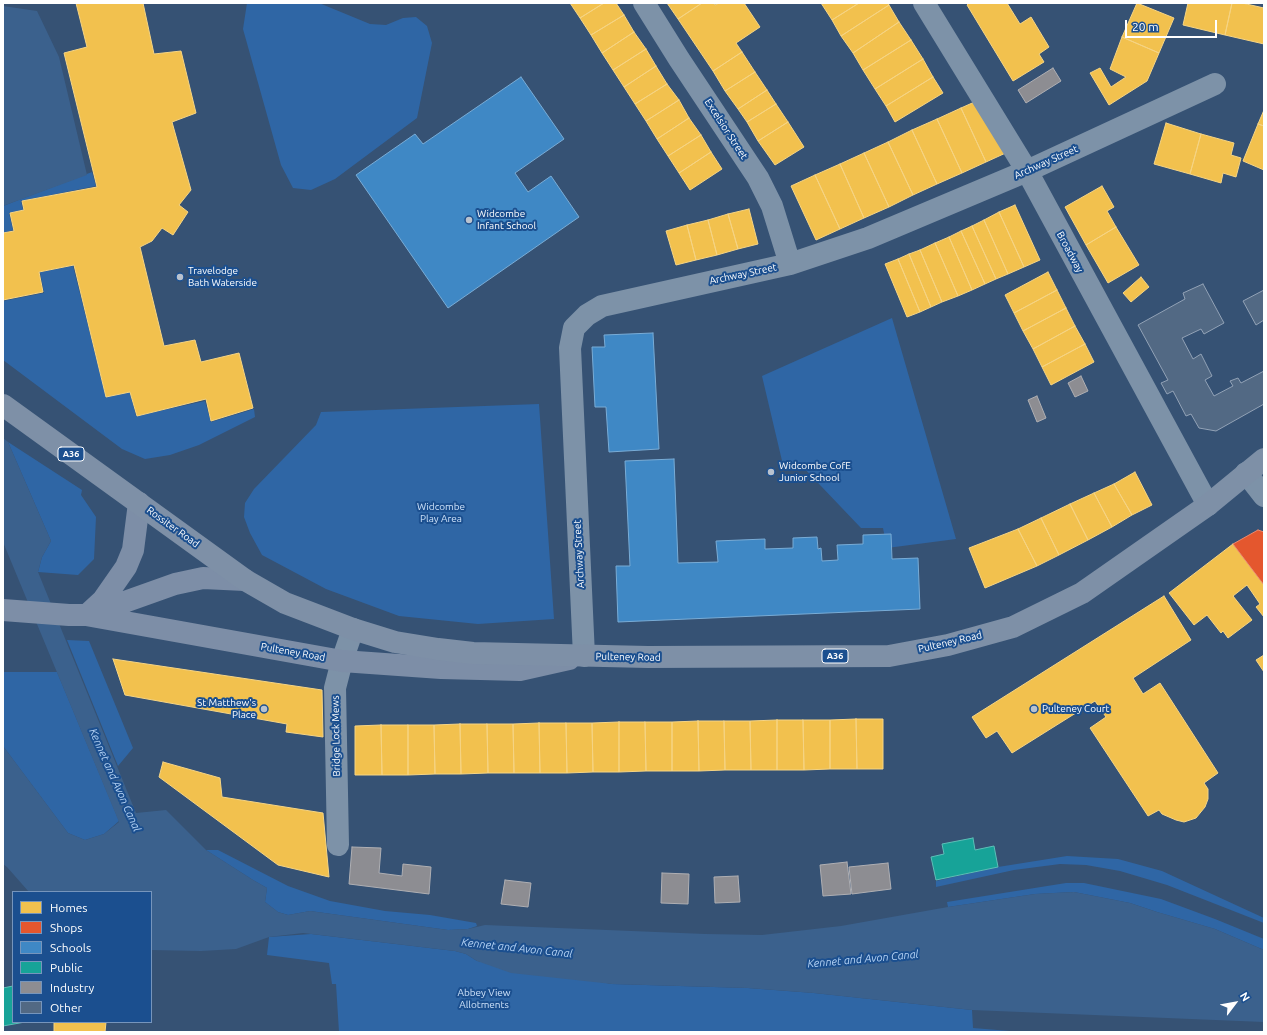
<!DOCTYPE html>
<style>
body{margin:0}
#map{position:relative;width:1267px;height:1035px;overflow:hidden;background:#365274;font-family:Ubuntu,sans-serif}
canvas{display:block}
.frame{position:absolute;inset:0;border:4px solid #fff;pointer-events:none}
.legend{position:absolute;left:12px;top:891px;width:140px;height:132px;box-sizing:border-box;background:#1b4f8f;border:1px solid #7695bc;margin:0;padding:5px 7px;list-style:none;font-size:12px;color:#fff}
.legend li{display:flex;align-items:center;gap:8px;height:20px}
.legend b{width:20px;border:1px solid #7695bc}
.north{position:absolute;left:1215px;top:983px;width:40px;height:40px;-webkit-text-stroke:3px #1b4f8f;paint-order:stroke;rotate:58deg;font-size:11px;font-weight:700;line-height:16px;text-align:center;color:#fff}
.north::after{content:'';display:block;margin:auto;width:14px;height:18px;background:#fff;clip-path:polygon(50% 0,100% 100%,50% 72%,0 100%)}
.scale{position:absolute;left:1125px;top:20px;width:92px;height:18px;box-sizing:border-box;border:2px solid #fff;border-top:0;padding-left:5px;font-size:12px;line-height:14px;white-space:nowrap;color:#fff;-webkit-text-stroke:3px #1b4f8f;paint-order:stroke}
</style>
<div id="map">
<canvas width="1267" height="1035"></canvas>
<div class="frame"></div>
<ul class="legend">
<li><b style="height:11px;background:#f2c14e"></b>Homes</li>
<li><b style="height:11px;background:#e4572e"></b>Shops</li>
<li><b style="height:11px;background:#3f88c5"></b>Schools</li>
<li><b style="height:11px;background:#17a398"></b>Public</li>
<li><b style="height:11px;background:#8d8d92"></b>Industry</li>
<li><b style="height:11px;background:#526984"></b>Other</li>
</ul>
<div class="north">N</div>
<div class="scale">20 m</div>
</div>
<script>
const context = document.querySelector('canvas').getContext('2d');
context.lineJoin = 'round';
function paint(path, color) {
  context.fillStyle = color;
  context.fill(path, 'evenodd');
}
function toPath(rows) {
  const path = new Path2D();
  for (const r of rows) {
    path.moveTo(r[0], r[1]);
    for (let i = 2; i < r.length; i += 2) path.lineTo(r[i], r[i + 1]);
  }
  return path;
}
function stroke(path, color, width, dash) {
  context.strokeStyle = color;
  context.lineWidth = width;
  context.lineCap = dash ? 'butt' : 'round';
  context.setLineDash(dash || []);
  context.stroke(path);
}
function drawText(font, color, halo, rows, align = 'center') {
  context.font = font + ' Ubuntu,sans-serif';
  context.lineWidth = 4;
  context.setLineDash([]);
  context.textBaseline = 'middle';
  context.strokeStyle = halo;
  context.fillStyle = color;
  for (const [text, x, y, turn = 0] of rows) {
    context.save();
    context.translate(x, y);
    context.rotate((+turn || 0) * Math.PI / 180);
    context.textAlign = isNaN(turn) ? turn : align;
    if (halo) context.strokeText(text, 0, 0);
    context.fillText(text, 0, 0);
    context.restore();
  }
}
paint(toPath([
 [247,3,319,3,370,24,386,25,403,18,416,17,427,26,432,43,417,118,335,179,311,190,293,188,281,165,243,29],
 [92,172,96,186,21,201,23,210,9,213,13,230,3,233,3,206],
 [73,266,106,397,130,392,136,416,205,401,211,422,254,409,255,417,199,445,170,455,145,459,122,449,3,360,3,301,44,293,40,272],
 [892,318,956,539,887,548,883,528,861,528,800,464,783,465,762,376],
 [539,404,554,619,478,624,399,616,326,589,262,555,250,533,244,517,245,503,254,489,316,425,321,412],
 [8,442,82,490,81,495,96,517,94,559,78,575,38,572,42,557,51,541],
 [67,640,89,641,133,748,118,766],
 [3,672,57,672,119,821,104,834,85,840,68,833,3,746],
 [206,850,218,850,288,886,330,901,385,911,430,915,476,923,477,926,468,929,448,930,310,911,288,915,278,912,265,902,267,888,253,880],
 [1067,856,1118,859,1162,871,1264,918,1264,923,1167,885,1120,871,1086,865,1060,864,1014,870,936,887,936,881,998,867],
 [1066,883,1084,883,1161,899,1215,919,1264,939,1264,950,1215,929,1157,912,1130,903,1074,892,1035,894,948,907,947,902],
 [311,934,455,951,466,954,477,961,612,984,748,988,814,993,972,1010,973,1028,1022,1032,339,1032,336,984,332,984,329,963,267,955,269,937]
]), '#2f66a5');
paint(toPath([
 [3,6,37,11,59,57,87,175,3,206],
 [3,438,8,442,51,541,42,557,38,572,136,813,166,810,206,850,253,880,267,888,265,902,278,912,288,915,310,911,448,930,468,929,485,925,705,934,762,935,841,926,948,907,1035,894,1074,892,1130,903,1157,912,1215,929,1264,950,1264,1022,972,1010,814,993,748,988,612,984,511,973,477,961,466,954,455,951,303,933,269,937,236,949,201,951,151,950,151,892,29,892,7,867,3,864,3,746,68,833,85,840,104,834,119,822,3,542]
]), '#3b618d');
const homes = toPath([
 [76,3,143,3,154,54,181,51,196,113,172,122,191,190,179,205,188,212,173,235,162,228,152,241,140,247,164,346,195,340,201,362,239,353,253,408,211,421,206,399,137,416,130,392,106,397,74,265,39,272,43,292,3,300,3,233,14,231,10,213,24,210,22,201,97,187,64,53,87,47,76,3],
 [570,3,604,3,580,18,570,3],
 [604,3,616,3,624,15,591,35,580,18,604,3],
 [667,3,702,3,678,19,667,3],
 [702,3,714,3,715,5,719,3,744,3,760,27,736,43,742,52,713,71,678,19,702,3],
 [821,3,859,3,832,20,821,3],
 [859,3,887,3,889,5,841,36,832,20,859,3],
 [969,3,1007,3,1020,24,1031,17,1049,47,1039,54,1044,62,1013,81,967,5,969,3],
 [1137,3,1174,18,1159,53,1122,37,1137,3],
 [1188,3,1232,3,1225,35,1183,25,1188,3],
 [1232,3,1242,3,1264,8,1264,44,1225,35,1232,3],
 [889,5,899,22,853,53,841,36,889,5],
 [624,15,634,32,602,53,591,35,624,15],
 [899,22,911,40,863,70,853,53,899,22],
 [634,32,646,49,613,70,602,53,634,32],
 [1122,37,1159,53,1147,81,1109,105,1090,73,1100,68,1111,87,1126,77,1110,69,1122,37],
 [911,40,923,59,875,89,863,70,911,40],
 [646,49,656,66,624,87,613,70,646,49],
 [742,52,755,72,725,91,713,71,742,52],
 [923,59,933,77,886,106,875,89,923,59],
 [656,66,667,84,635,104,624,87,656,66],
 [755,72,767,90,738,109,725,91,755,72],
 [933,77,943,93,895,122,886,106,933,77],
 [667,84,679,100,646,121,635,104,667,84],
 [767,90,776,104,747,122,738,109,767,90],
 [679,100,689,118,657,139,646,121,679,100],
 [979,100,1010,151,986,162,961,108,979,100],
 [776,104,788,122,758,141,747,122,776,104],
 [961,108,986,162,962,173,937,119,961,108],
 [1264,110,1264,126,1258,124,1264,110],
 [689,118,701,135,668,156,657,139,689,118],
 [937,119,962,173,937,184,912,130,937,119],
 [788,122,804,147,775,165,758,141,788,122],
 [1166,123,1201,134,1190,174,1154,164,1166,123],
 [1258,124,1264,126,1264,170,1243,161,1258,124],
 [912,130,937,184,913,195,888,142,912,130],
 [1201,134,1234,143,1231,155,1241,158,1236,177,1223,173,1221,183,1190,174,1201,134],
 [701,135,711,152,679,173,668,156,701,135],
 [888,142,913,195,889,207,864,153,888,142],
 [711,152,722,169,690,190,679,173,711,152],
 [864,153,889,207,864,218,840,164,864,153],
 [840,164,864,218,840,229,815,175,840,164],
 [815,175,840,229,816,240,791,186,815,175],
 [1102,186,1114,207,1107,211,1116,227,1086,245,1065,207,1102,186],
 [1015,205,1040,260,1024,267,999,212,1015,205],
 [749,209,758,244,738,249,728,214,749,209],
 [999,212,1024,267,1008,274,984,220,999,212],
 [728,214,738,249,717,255,708,220,728,214],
 [708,220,717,255,696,260,687,225,708,220],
 [984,220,1008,274,996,279,972,226,984,220],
 [687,225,696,260,676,265,666,231,687,225],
 [972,226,996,279,985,284,961,231,972,226],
 [1116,227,1139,265,1108,283,1086,245,1116,227],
 [961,231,985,284,972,290,949,237,961,231],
 [949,237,972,290,958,296,935,243,949,237],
 [935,243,958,296,942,302,920,250,935,243],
 [920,250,942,302,931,307,909,254,920,250],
 [909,254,931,307,920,312,898,259,909,254],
 [898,259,920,312,907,317,885,264,898,259],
 [1048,272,1057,290,1014,313,1005,295,1048,272],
 [1141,277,1149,287,1131,302,1123,293,1141,277],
 [1057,290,1066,308,1023,331,1014,313,1057,290],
 [1066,308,1075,326,1033,349,1023,331,1066,308],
 [1075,326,1085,344,1042,367,1033,349,1075,326],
 [1085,344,1094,362,1051,385,1042,367,1085,344],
 [1135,472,1152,505,1132,515,1114,484,1135,472],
 [1114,484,1132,515,1112,527,1094,493,1114,484],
 [1094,493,1112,527,1088,540,1070,504,1094,493],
 [1070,504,1088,540,1059,555,1041,518,1070,504],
 [1041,518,1059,555,1037,566,1018,529,1041,518],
 [1018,529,1037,566,985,588,969,548,1018,529],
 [1233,544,1264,585,1264,617,1256,607,1260,604,1247,585,1233,596,1252,620,1228,638,1223,631,1221,633,1207,615,1194,625,1169,593,1233,544],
 [1164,596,1191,640,1133,678,1143,694,1160,683,1218,773,1204,783,1208,789,1208,799,1205,807,1196,818,1184,822,1176,820,1162,814,1159,810,1148,816,1090,728,1106,717,1095,701,1012,753,997,731,986,738,972,717,1164,596],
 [1264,655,1264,672,1256,660,1264,655],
 [113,659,322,690,323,737,286,732,287,724,125,695,113,659],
 [856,719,883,719,883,769,857,769,856,719],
 [856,719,857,769,830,769,830,720,856,719],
 [777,720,777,770,751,770,750,721,777,720],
 [777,720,803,720,804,770,777,770,777,720],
 [803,720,830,720,830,769,804,770,803,720],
 [698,721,699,771,672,771,672,722,698,721],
 [698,721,724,721,725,770,699,771,698,721],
 [724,721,750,721,751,770,725,770,724,721],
 [619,722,619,772,593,772,592,723,619,722],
 [619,722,645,722,646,771,619,772,619,722],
 [645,722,672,722,672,771,646,771,645,722],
 [539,723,540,773,514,773,513,724,539,723],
 [539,723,566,723,567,773,540,773,539,723],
 [566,723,592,723,593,772,567,773,566,723],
 [460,724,461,774,435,774,434,725,460,724],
 [460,724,487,724,488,773,461,774,460,724],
 [487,724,513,724,514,773,488,773,487,724],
 [381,725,382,775,355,775,355,726,381,725],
 [381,725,408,725,408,775,382,775,381,725],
 [408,725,434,725,435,774,408,775,408,725],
 [163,762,220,778,222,797,323,813,329,877,278,865,159,777,163,762],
 [54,1022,106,1022,105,1032,54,1032,54,1022]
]);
paint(homes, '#f2c14e');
stroke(homes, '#f6d483', 1);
const shops = toPath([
 [1258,530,1264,532,1264,585,1233,544,1258,530]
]);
paint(shops, '#e4572e');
stroke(shops, '#ec896d', 1);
const schools = toPath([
 [521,77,564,139,515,173,528,192,551,176,579,217,448,308,356,175,415,134,423,144,521,77],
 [653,333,659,449,609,452,606,407,595,407,592,347,605,347,604,335,653,333],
 [674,459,678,563,718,562,716,541,765,539,765,549,793,548,793,538,817,537,818,549,821,548,822,561,838,560,837,545,863,544,863,535,891,534,892,559,918,558,920,609,618,622,616,566,630,566,625,461,674,459]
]);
paint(schools, '#3f88c5');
stroke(schools, '#79acd6', 1);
const public = toPath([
 [973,838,975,850,994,846,998,867,936,880,931,857,944,854,942,844,973,838],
 [13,986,13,1022,25,1022,3,1026,3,988,13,986]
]);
paint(public, '#17a398');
stroke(public, '#5dbfb7', 1);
const industry = toPath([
 [1053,68,1061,81,1026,103,1018,90,1053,68],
 [1081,376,1088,391,1075,397,1068,383,1081,376],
 [1037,396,1046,418,1037,422,1028,400,1037,396],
 [352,847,381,848,379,873,402,876,403,864,431,867,429,894,349,884,352,847],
 [847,862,851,894,823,896,820,865,847,862],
 [888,863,891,889,852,894,849,867,888,863],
 [662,873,689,874,688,904,661,903,662,873],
 [738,876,740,902,715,903,714,877,738,876],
 [505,880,531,883,528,907,501,904,505,880]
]);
paint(industry, '#8d8d92');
stroke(industry, '#afafb3', 1);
const building = toPath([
 [1203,284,1224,323,1204,334,1201,329,1182,338,1193,359,1201,354,1212,376,1205,380,1214,396,1233,386,1230,381,1238,378,1241,383,1264,371,1264,404,1216,431,1199,428,1191,414,1186,416,1173,391,1167,394,1161,383,1168,380,1138,325,1185,299,1183,293,1203,284],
 [1264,290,1264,320,1256,325,1243,301,1264,290]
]);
paint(building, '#526984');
stroke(building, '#92a2b6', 1);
stroke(toPath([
 [644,3,679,59,758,178,772,206,790,264],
 [924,3,1027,171,1208,505],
 [1246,473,1264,496],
 [584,656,570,348,574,328,587,315,602,306,790,264,868,238,1027,171,1215,84],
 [338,845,335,688,342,661,353,629]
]), '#7d92a8', 22);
stroke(toPath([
 [3,610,69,615,86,615,342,661,441,668,520,670,569,659],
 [90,612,103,600,126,567,133,550,139,503],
 [88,615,175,584,203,578,245,580]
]), '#7d8ea7', 22);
stroke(toPath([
 [3,405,245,580,285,603,353,629,395,642,438,649,473,653,648,657,889,656,948,645,1013,627,1082,593,1208,505,1264,459]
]), '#7e90a7', 22);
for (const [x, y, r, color] of [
 [469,220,4,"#b9c2ce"],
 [180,277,4,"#b9c2ce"],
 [771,472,4,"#b9c2ce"],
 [264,709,4,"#b9c2ce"],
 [1034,709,4,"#b9c2ce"]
]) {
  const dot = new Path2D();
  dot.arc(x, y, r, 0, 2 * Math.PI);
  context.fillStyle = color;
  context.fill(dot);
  stroke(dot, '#1b4f8f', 1.5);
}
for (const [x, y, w] of [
 [71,454,26],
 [835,656,26]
]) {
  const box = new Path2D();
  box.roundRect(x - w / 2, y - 7, w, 14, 3);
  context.fillStyle = '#1b4f8f';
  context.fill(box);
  stroke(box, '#fff', 1);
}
drawText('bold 9px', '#fff', null, [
 ["A36",71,454],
 ["A36",835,656]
]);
drawText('10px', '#fff', '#1b4f8f', [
 ["Excelsior Street",726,129,57],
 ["Archway Street",1046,162,-24],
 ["Broadway",1070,252,62],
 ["Archway Street",743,274,-12],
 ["Rossiter Road",173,527,36],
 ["Archway Street",579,554,-93],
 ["Pulteney Road",950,642,-13],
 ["Pulteney Road",293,652,10],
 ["Pulteney Road",628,657,1],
 ["Bridge Lock Mews",336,736,-91]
]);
drawText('10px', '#fff', '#1b4f8f', [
 ["Widcombe",477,214],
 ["Infant School",477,226],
 ["Travelodge",188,271],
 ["Bath Waterside",188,283],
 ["Widcombe CofE",779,466],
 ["Junior School",779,478],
 ["St Matthew's",256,703,"right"],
 ["Place",256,715,"right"],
 ["Pulteney Court",1042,709]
], 'left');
drawText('10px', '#cfe3fa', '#1b4f8f', [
 ["Widcombe",441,507],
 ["Play Area",441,519],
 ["Abbey View",484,993],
 ["Allotments",484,1005]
]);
drawText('italic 11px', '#b5d3f5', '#1b4f8f', [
 ["Kennet and Avon Canal",115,780,66],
 ["Kennet and Avon Canal",517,948,6],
 ["Kennet and Avon Canal",863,959,-5]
]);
</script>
